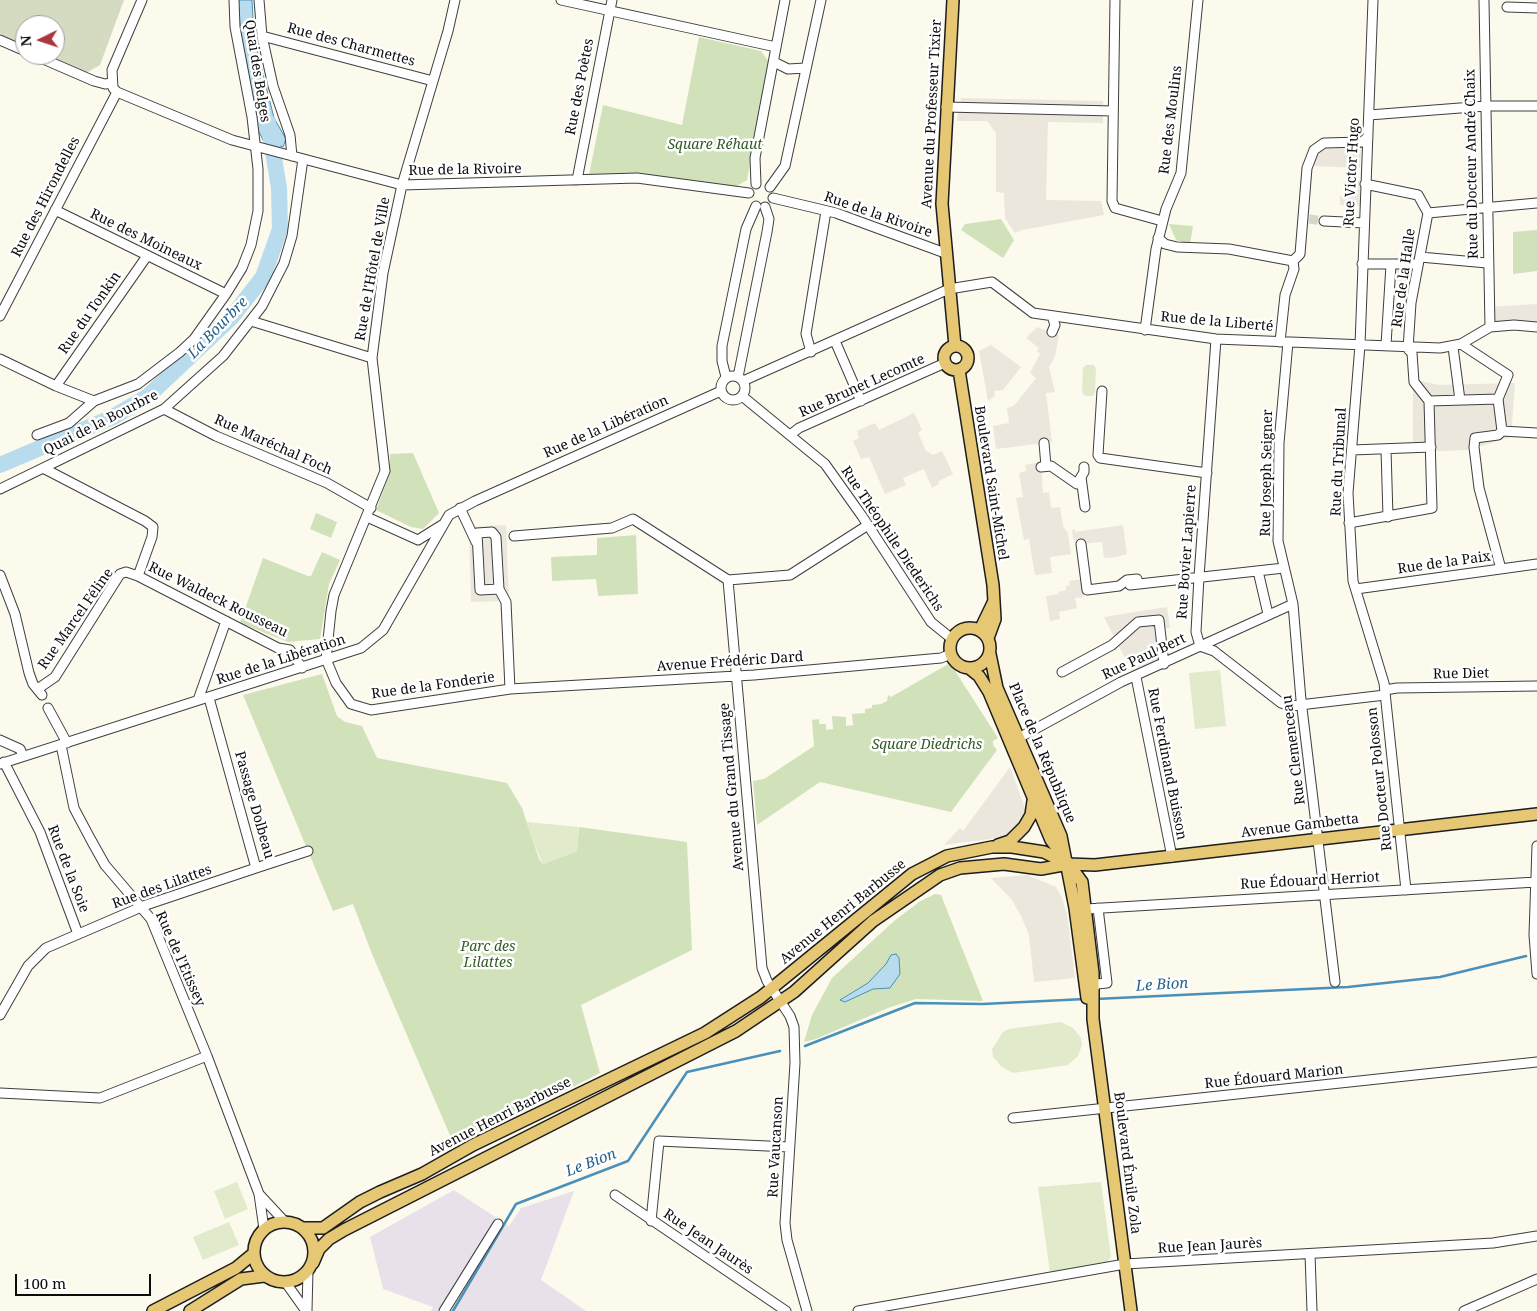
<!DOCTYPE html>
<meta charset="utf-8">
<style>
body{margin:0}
#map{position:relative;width:1537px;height:1311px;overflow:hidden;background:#fcf9ed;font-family:"Noto Serif",serif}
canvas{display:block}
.north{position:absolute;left:15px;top:15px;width:50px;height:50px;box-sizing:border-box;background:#fff;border:1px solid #9e9e9e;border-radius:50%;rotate:266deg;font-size:14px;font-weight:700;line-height:20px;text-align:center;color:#0c0c0c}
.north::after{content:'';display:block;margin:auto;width:18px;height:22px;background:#a9373f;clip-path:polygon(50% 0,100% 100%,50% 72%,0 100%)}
.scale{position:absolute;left:15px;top:1274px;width:136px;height:22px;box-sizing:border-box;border:2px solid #0c0c0c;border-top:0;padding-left:6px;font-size:15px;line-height:18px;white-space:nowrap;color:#0c0c0c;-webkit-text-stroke:4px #fff;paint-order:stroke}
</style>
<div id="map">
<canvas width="1537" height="1311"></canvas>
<div class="north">N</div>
<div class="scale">100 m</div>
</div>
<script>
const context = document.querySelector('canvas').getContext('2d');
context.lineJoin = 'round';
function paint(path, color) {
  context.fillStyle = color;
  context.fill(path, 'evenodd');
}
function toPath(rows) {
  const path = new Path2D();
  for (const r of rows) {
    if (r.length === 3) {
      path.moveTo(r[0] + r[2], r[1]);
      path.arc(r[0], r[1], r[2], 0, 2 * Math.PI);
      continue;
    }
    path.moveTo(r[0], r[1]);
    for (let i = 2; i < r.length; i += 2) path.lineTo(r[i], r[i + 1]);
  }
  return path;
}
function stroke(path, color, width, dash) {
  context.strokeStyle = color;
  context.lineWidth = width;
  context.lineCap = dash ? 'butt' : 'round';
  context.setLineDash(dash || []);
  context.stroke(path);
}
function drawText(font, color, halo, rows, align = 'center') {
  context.font = font + ' "Noto Serif",serif';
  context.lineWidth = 5;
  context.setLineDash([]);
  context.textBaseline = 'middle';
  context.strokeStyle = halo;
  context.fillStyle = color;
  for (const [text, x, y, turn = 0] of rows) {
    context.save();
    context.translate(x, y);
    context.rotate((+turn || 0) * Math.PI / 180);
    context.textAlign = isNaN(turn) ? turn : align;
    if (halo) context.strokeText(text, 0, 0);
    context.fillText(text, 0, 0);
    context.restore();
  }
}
paint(toPath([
 [454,1190,509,1226,521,1208,574,1191,541,1280,586,1311,431,1311,433,1307,383,1289,370,1237]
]), '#e8e1ea');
paint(toPath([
 [699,37,761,51,769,62,747,180,735,187,629,174,589,175,603,105,682,125],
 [1001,219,1014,240,1003,258,961,230,965,224],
 [1169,224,1193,226,1190,244,1176,240],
 [1537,230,1537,271,1513,274,1513,232],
 [413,453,439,513,423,529,411,527,376,510,390,473,390,454],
 [316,513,337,522,331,538,310,529],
 [636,535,638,594,598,596,596,579,552,581,551,557,597,555,597,538],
 [322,552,340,560,329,584,320,639,288,642,240,623,263,558,308,576,311,576],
 [950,663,998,738,993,741,993,745,997,750,951,812,820,782,757,825,753,781,764,779,814,746,812,720,819,719,819,724,826,724,826,730,833,729,832,716,846,717,846,726,853,725,852,714,865,713,865,709,872,708,872,705,881,704,887,701,888,695,891,697],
 [322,674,337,716,345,722,362,726,377,758,507,783,522,808,539,859,543,864,577,851,579,827,687,842,692,950,581,1005,600,1073,455,1147,372,954,353,904,333,911,243,695],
 [935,894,941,895,983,1001,916,999,888,1008,816,1039,804,1042,812,1015,832,978,894,921,919,902]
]), '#d1e2bb');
paint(toPath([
 [0,0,124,0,100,65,86,73,47,55,55,55,55,25,25,25,25,45,0,34]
]), '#d4dbc1');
paint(toPath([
 [1086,365,1094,365,1096,369,1095,393,1092,396,1085,396,1082,392,1083,368],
 [1220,670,1226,726,1195,729,1189,673],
 [527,822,579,827,577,851,543,864,534,844],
 [1061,1022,1073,1028,1081,1038,1082,1045,1078,1056,1068,1065,1013,1073,1002,1067,993,1057,992,1049,1003,1032,1009,1029],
 [237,1182,248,1209,225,1219,214,1191],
 [1101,1182,1111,1257,1107,1262,1050,1272,1038,1187],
 [229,1222,239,1245,203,1260,193,1237]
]), '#e1ebcc');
paint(toPath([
 [961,98,1103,101,1103,123,1048,122,1046,200,1101,201,1104,215,1022,230,1015,233,1005,218,1004,193,996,192,996,133,987,121,957,121],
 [1327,147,1361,147,1360,168,1314,166,1314,159,1320,151],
 [1367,180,1365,206,1340,205,1340,196,1353,196,1353,181],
 [1389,263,1419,263,1416,281,1388,281],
 [1537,304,1537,327,1490,327,1489,307],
 [1037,327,1059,335,1055,357,1049,367,1055,392,1046,393,1052,442,996,449,993,426,1009,423,1007,408,1014,406,1036,378,1030,373,1040,354,1037,351,1039,348,1026,338],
 [991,345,1021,367,1003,390,994,391,995,396,988,401,979,351],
 [1417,380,1439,385,1515,383,1511,437,1468,450,1413,452,1413,381],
 [914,413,922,430,918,433,926,451,933,455,942,451,953,474,939,481,939,484,932,488,924,469,903,478,906,485,885,494,869,457,861,459,853,441,859,438,857,431,875,423,879,430],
 [1041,462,1043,493,1049,492,1051,508,1060,507,1063,526,1068,533,1071,554,1050,557,1052,573,1035,575,1029,539,1024,540,1016,498,1023,497,1019,473,1026,471,1025,465],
 [506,525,509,601,471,602,469,527],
 [1123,525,1127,554,1117,557,1104,558,1102,542,1081,544,1073,539,1072,530,1075,529,1075,532],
 [1082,579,1084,597,1075,598,1077,608,1059,612,1060,619,1050,621,1046,596,1059,594,1058,592,1066,590,1066,586,1070,585,1069,581],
 [1167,607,1170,628,1163,629,1167,656,1132,672,1104,617],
 [1010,767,1026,811,1022,822,1005,837,944,845,960,828,963,831],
 [1027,875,1056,887,1062,898,1067,914,1075,978,1034,982,1029,935,1021,916,1012,900,991,878]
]), '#ebe7dd');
const water = toPath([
 [238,0,252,0,254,38,274,118,286,139,283,147,263,140,258,130,242,49,238,0],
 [896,954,899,958,900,974,890,988,873,989,845,1002,840,1000,868,983,886,964,891,955,896,954]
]);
paint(water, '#b8dbed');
stroke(water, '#4990ba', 1);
stroke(toPath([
 [1096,999,1348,987,1440,977,1526,956],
 [805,1046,915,1003,983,1004,1085,999],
 [453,1311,516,1204,628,1161,687,1072,780,1051]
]), '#4990ba', 2.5);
stroke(toPath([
 [0,465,113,417,147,397,231,318,263,277,280,229,279,188,268,122]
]), '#b8dbed', 16);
stroke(toPath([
 [1309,219,1324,221]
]), '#d8d5cb', 9, [9, 4.5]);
const minor = toPath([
 [142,0,112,70,113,88,117,92,232,140,402,185,637,178,749,193],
 [259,0,262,36,273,86,290,135,292,156],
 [455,0,448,31,402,185,383,273,372,358,385,471,334,595,331,611,326,659,336,683,351,704,371,710,510,689,754,675,941,658,951,654],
 [561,0,776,47],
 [1115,0,1112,201,1115,208,1162,221],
 [1373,0,1360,345,1348,493,1353,581,1384,683,1406,890],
 [1484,1,1490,327],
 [1507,7,1537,8],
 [262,36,433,81],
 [0,40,25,51],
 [34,55,94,81,105,84,112,83],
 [774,62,788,69,806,68],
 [946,107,1113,111],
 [1369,115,1486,106,1537,106],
 [577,180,612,0],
 [756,184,755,158,785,0],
 [1365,184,1418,195,1428,213],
 [770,187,785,166,821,0],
 [773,198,836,213,945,253],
 [55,210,226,294],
 [1428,213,1411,303,1408,349,1412,353,1414,382,1429,401],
 [1428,213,1537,203],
 [1324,221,1364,223],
 [1158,238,1165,244,1177,247,1229,249,1293,261],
 [1420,257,1487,263],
 [1362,264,1418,264],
 [0,316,117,92],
 [251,321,372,358],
 [1145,330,1156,249,1166,209,1181,173,1198,0],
 [1052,332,1055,325,1052,316],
 [1216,339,1199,577,1196,632,1200,646,1214,651,1281,703,1291,706,1385,695],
 [835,341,861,401],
 [1280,342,1285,295,1294,269,1293,261,1300,254,1307,168,1314,150,1324,143,1362,142,1368,137],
 [1288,342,1279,443,1278,541,1293,604,1301,700,1335,982],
 [1461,344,1508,375,1498,399],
 [1386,345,1391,265],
 [1453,347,1460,400],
 [811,352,806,334,826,211],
 [0,359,56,386,94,401],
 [733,388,12],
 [726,377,722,361,722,346,746,229,756,206],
 [738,377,767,232,769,219,765,207],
 [743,381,949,289,992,282,1033,313,1216,339,1440,348,1461,344,1490,327,1514,325,1537,327],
 [56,386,147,256],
 [1102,391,1098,455,1100,458,1207,473],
 [742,396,825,464,862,516,931,622,952,639],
 [164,409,216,436,327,483,371,508],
 [1502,431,1537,433],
 [37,435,69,423,94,401,138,384,180,352,194,339,226,294,242,268,251,245,258,211,258,169,252,117,235,27,234,0],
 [790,435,799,428,945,363],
 [1044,443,1046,466],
 [1386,449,1388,517],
 [1352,450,1431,447],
 [1041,467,1051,466,1077,484,1081,477,1085,507],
 [43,468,145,521,153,527,152,537,138,576],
 [1081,477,1084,472,1084,467],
 [0,489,164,409,223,356,262,306,284,263,292,236,303,159],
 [460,508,476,542],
 [367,517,418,540,442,525],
 [1349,523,1432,508,1429,401,1498,399,1502,431],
 [514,536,612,528,633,519,728,580,790,575,868,525],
 [1081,544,1087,590,1119,586,1127,580,1137,579],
 [1501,569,1479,488,1474,447,1475,438,1498,435,1502,431],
 [1258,571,1268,614],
 [0,575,15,614,29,673,33,684,42,695],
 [728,580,762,968,767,981,790,1016,794,1027,795,1063,785,1223,787,1240,807,1311],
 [1130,585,1284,568],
 [499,589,480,590,477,533,492,532,496,537,499,589,506,602,510,689],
 [1356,589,1537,564],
 [1062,672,1112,645,1138,622,1159,620,1164,664],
 [1136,677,1172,857],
 [39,688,55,677,120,574,126,572,138,576,278,648,290,650,302,668],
 [1385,690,1397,688,1537,686],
 [209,698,256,868,308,851],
 [198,700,226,621],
 [48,708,67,743],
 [0,740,20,749,23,756],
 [1015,740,1121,682,1293,604],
 [61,745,74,808,91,840,105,865,151,919,207,1056,259,1194,264,1229],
 [4,762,40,832,78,934],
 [0,764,361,648,383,630,449,515,475,501,721,391],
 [1537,846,1534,935,1537,974],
 [1086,909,1536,882],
 [1093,989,1097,984,1107,983,1098,908],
 [0,1015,28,966,46,948,146,905,256,868],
 [0,1093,100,1098,207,1056],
 [1013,1118,1537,1062],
 [259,1194,285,1222],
 [615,1195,786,1311],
 [651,1221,659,1141,789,1147],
 [1310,1254,1312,1311],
 [286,1283,306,1311],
 [307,1311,308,1270],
 [444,1311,498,1224],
 [858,1311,1125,1264,1493,1243,1537,1236],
 [1464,1311,1537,1279]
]);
const major = toPath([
 [953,0,942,204,955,346],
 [956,358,12],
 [959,370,993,585,995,619,988,638],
 [970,648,20],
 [980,630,993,603],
 [990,654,997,688,1061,836,1075,908,1087,998],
 [969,668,979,676,989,692,1051,840,1082,882,1093,973,1093,1019,1131,1311],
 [998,845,1010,841,1024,827,1031,815,1033,801],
 [284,1252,30],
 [302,1228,323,1228,360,1202,380,1192,422,1174,473,1145,705,1033,761,997,912,874,947,856,992,847,1012,847,1044,852,1068,864],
 [313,1263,319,1249,329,1239,344,1230,736,1031,794,992,873,921,940,875,960,868,1004,864,1041,869,1068,864,1095,865,1537,814],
 [153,1311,236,1268,253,1254],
 [190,1311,241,1279,264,1276]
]);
stroke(minor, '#3f3f3f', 11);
stroke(major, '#1d1d1d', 14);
stroke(minor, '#fff', 9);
stroke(major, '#e6c774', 11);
drawText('14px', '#0c0c0c', '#fff', [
 ["Rue des Charmettes",351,45,15],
 ["Quai des Belges",257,71,81],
 ["Rue des Poètes",580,87,-79],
 ["Avenue du Professeur Tixier",932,114,-87],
 ["Rue des Moulins",1171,120,-83],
 ["Rue du Docteur André Chaix",1472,164,-91],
 ["Rue de la Rivoire",465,170,-1],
 ["Rue Victor Hugo",1352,172,-87],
 ["Rue des Hirondelles",46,197,-63],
 ["Rue de la Rivoire",878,215,19],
 ["Rue des Moineaux",146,240,26],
 ["Rue de l'Hôtel de Ville",373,269,-80],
 ["Rue de la Halle",1404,278,-82],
 ["Rue du Tonkin",90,313,-55],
 ["Rue de la Liberté",1217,322,5],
 ["Rue Brunet Lecomte",862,386,-24],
 ["Quai de la Bourbre",101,423,-27],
 ["Rue de la Libération",606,427,-24],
 ["Rue Maréchal Foch",273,445,24],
 ["Rue du Tribunal",1339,462,-87],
 ["Rue Joseph Seigner",1267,473,-89],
 ["Boulevard Saint-Michel",991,483,81],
 ["Rue Théophile Diederichs",892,539,56],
 ["Rue Bovier Lapierre",1187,552,-86],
 ["Rue de la Paix",1444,563,-8],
 ["Rue Waldeck Rousseau",218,600,26],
 ["Rue Marcel Féline",76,619,-55],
 ["Rue Paul Bert",1144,657,-25],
 ["Rue de la Libération",281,660,-18],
 ["Avenue Frédéric Dard",730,662,-4],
 ["Rue Diet",1461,674,-1],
 ["Rue de la Fonderie",433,686,-8],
 ["Rue Clemenceau",1294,750,-97],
 ["Place de la République",1042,753,67],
 ["Rue Ferdinand Buisson",1167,764,79],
 ["Rue Docteur Polosson",1380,779,-96],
 ["Avenue du Grand Tissage",732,787,-95],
 ["Passage Dolbeau",254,805,74],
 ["Avenue Gambetta",1300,826,-7],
 ["Rue de la Soie",68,869,69],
 ["Rue Édouard Herriot",1310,881,-3],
 ["Rue des Lilattes",162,887,-20],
 ["Avenue Henri Barbusse",843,912,-39],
 ["Rue de l'Etissey",180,959,66],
 ["Rue Édouard Marion",1274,1077,-6],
 ["Avenue Henri Barbusse",500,1117,-27],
 ["Rue Vaucanson",776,1147,-87],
 ["Boulevard Émile Zola",1127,1163,83],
 ["Rue Jean Jaurès",708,1242,34],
 ["Rue Jean Jaurès",1210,1246,-3]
]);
drawText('italic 14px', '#325a25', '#fff', [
 ["Square Réhaut",715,145],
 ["Square Diedrichs",927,745],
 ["Parc des",488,947],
 ["Lilattes",488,963]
]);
drawText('italic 15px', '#26628c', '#fff', [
 ["La Bourbre",218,328,-46],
 ["Le Bion",1162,985,-3],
 ["Le Bion",591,1163,-21]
]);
</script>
